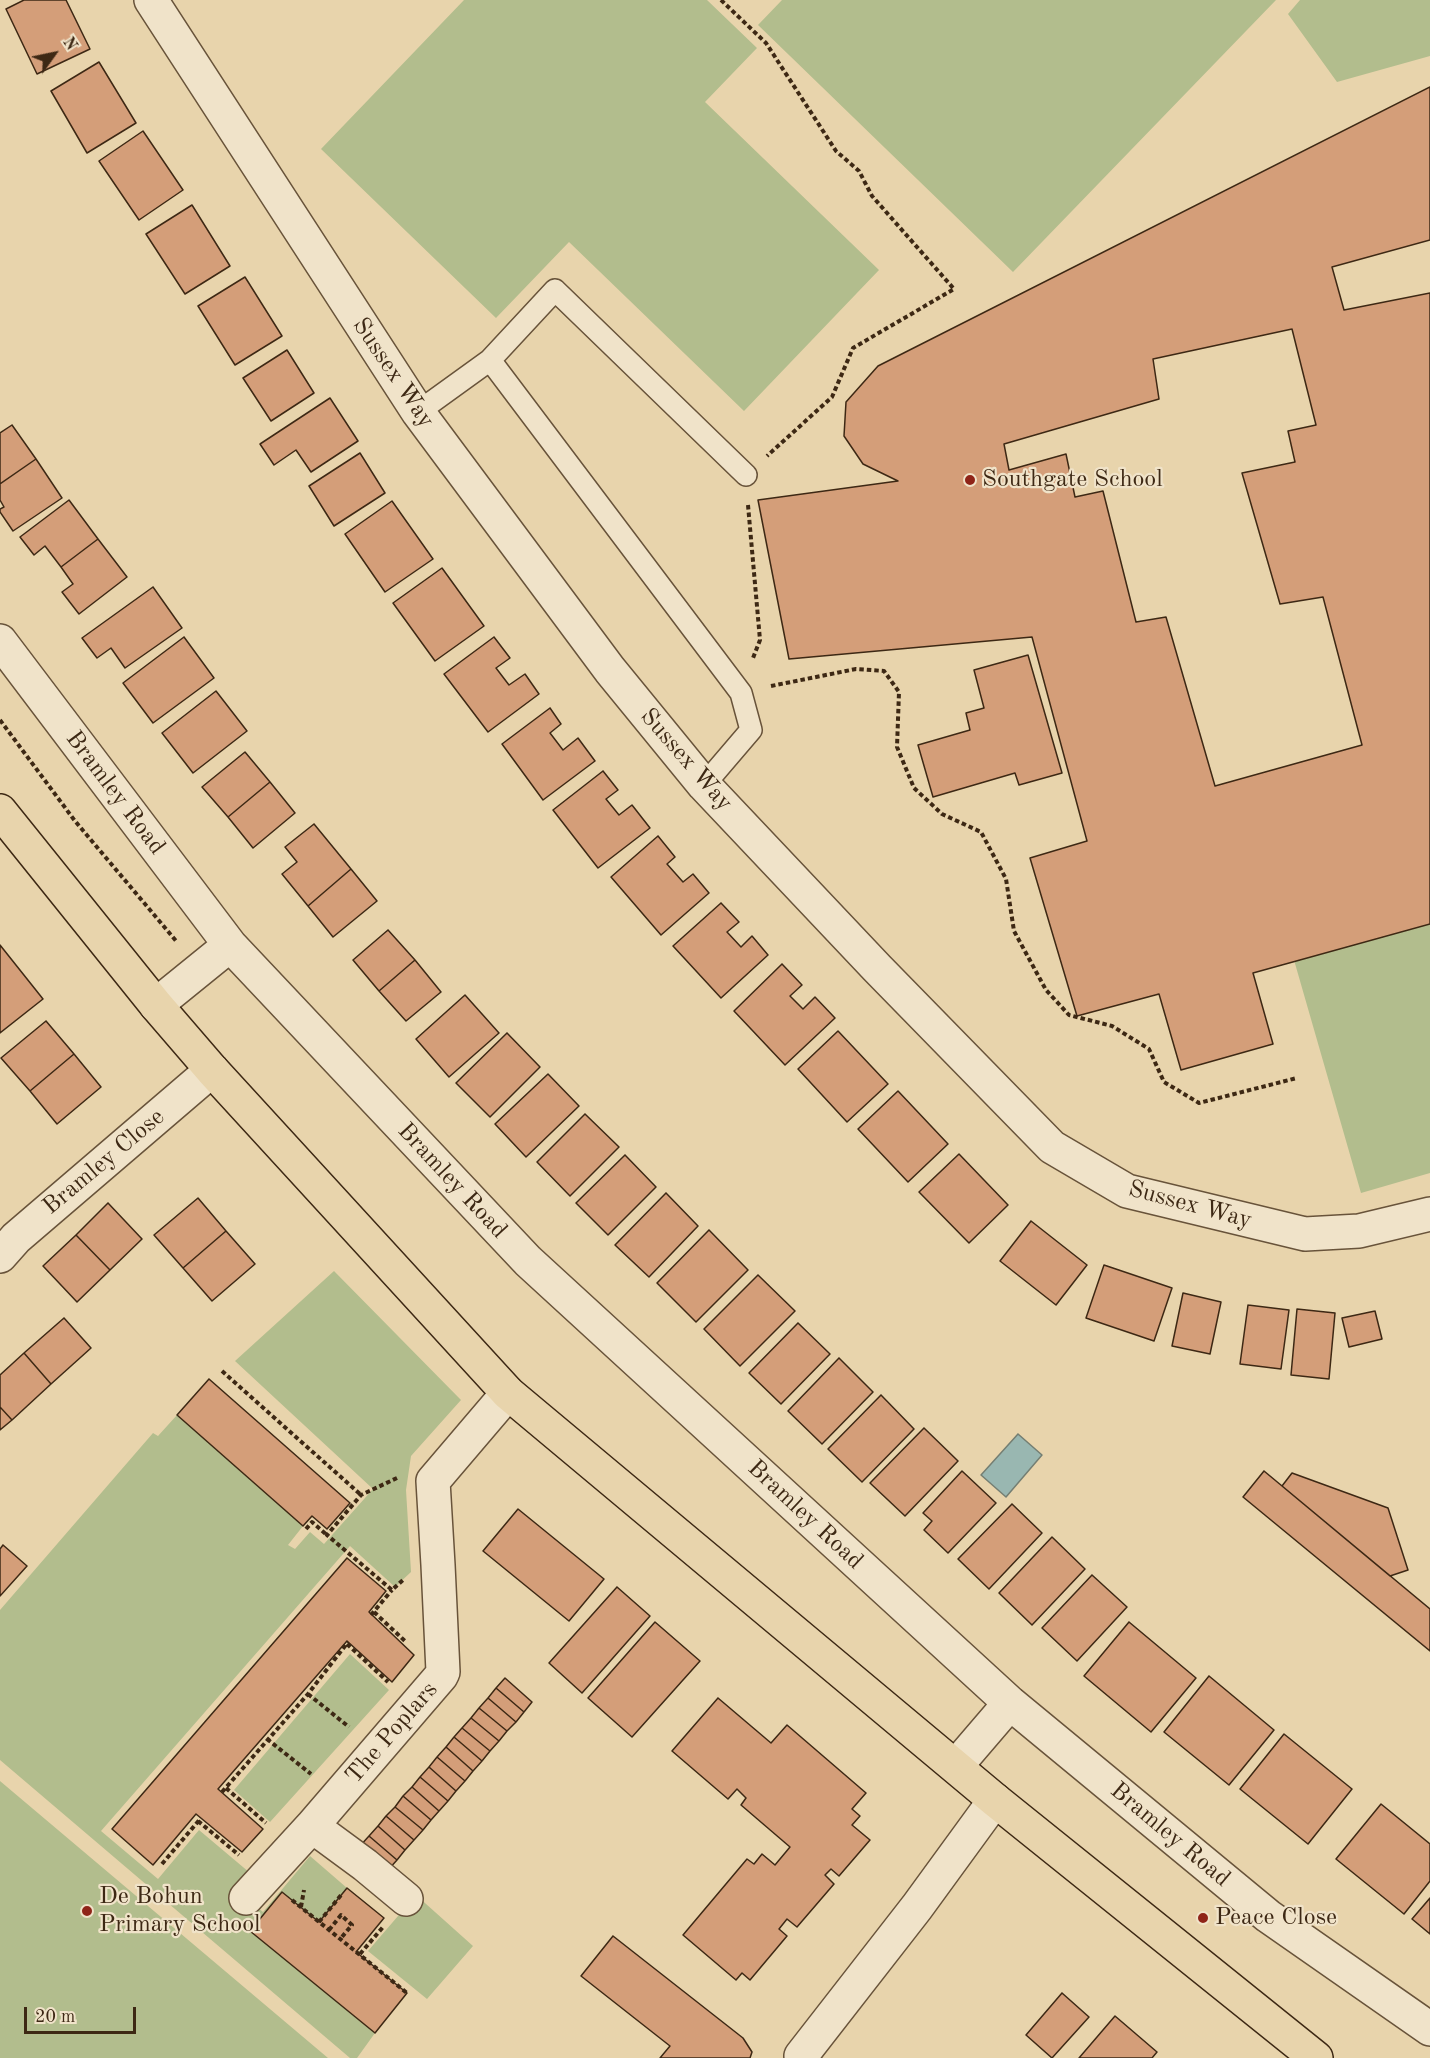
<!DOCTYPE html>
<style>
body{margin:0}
#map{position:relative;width:1430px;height:2058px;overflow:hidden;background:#e8d4ac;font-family:"Old Standard TT",serif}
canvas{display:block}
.north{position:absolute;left:24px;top:24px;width:60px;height:60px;-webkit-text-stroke:4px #f0e3c9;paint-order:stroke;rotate:57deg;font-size:16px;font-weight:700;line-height:24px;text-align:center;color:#3d2814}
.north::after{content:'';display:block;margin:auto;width:21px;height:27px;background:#3d2814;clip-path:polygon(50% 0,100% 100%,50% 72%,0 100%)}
.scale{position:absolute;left:24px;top:2007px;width:112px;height:27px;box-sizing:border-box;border:3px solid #3d2814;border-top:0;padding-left:8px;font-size:18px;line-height:21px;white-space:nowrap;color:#3d2814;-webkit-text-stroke:4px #f0e3c9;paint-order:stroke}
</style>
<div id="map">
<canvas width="1430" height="2058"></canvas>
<div class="north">N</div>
<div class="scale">20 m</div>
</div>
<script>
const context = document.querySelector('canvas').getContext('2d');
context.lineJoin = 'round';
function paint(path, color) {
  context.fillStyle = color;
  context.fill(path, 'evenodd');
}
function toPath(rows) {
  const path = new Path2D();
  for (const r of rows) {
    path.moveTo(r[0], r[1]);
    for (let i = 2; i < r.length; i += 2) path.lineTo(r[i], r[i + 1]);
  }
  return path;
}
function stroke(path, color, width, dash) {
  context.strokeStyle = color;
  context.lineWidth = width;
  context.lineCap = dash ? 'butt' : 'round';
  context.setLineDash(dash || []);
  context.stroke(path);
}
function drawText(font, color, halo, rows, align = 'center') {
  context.font = font + ' "Old Standard TT",serif';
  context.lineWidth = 4.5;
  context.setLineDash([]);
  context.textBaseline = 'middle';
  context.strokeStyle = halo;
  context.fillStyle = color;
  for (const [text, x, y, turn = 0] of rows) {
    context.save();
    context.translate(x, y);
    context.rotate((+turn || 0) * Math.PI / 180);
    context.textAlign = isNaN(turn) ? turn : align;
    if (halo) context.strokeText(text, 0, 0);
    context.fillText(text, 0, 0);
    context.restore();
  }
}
paint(toPath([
 [464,0,707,0,757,48,705,102,879,270,744,411,569,242,496,318,321,149],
 [782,0,1276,0,1013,272,758,25],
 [1300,0,1430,0,1430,56,1337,82,1288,14],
 [1430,921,1430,1173,1361,1193,1294,960],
 [334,1271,461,1400,411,1456,406,1490,411,1572,395,1587,350,1546,101,1831,158,1879,199,1830,256,1878,242,1894,263,1912,310,1856,347,1888,319,1922,282,1892,250,1931,375,2033,357,2058,350,2058,0,1760,0,1610,153,1433,158,1436,177,1415,303,1526,288,1545,295,1549,310,1532,324,1544,373,1489,235,1361],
 [350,1654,389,1690,270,1822,234,1790],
 [0,1781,328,2058,0,2058],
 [416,1895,473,1946,427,1999,368,1951]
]), '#b2bd8d');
const water = toPath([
 [1018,1434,1042,1455,1006,1497,981,1475,1018,1434]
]);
paint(water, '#99b7b1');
stroke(water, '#747e72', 1.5);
const building = toPath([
 [24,0,66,0,90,49,37,74,6,9,24,0],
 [99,62,136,123,87,153,51,91,99,62],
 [1430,87,1430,240,1332,267,1344,310,1430,293,1430,924,1253,973,1273,1044,1181,1070,1159,994,1077,1016,1030,858,1087,841,1032,637,789,659,758,500,898,481,863,464,844,436,846,402,878,366,1430,87],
 [1292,329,1316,425,1288,431,1295,462,1242,473,1280,604,1323,597,1362,745,1215,786,1166,617,1136,622,1103,491,1075,497,1066,454,1009,470,1004,444,1159,399,1153,359,1292,329],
 [143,131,183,190,139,220,99,161,143,131],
 [192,205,230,266,185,294,146,234,192,205],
 [245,277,282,336,235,365,198,306,245,277],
 [287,350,314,393,271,421,243,378,287,350],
 [330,398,358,441,311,472,296,450,274,465,260,444,330,398],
 [12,425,36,459,0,484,0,433,12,425],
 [360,453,385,493,334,526,309,486,360,453],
 [36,459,62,498,13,531,0,512,0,509,4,507,0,500,0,484,36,459],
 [69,500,98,539,61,567,45,546,34,555,20,537,69,500],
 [392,501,433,559,385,592,345,534,392,501],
 [98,539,127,577,79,614,62,592,73,584,61,567,98,539],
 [442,568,484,626,435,661,393,603,442,568],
 [153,587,182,628,125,668,111,648,97,658,82,638,153,587],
 [184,637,214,678,153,723,123,683,184,637],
 [494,637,510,658,496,668,509,685,525,674,539,694,488,732,444,674,494,637],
 [1028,655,1062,773,1019,785,1015,773,933,797,918,745,970,730,966,713,984,708,974,670,1028,655],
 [216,691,247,731,193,773,162,733,216,691],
 [550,708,561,724,550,733,563,750,578,738,595,761,543,800,502,744,550,708],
 [245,752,270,782,228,817,202,787,245,752],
 [603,771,618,790,606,799,619,815,632,805,650,828,598,868,553,810,603,771],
 [270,782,295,813,253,848,228,817,270,782],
 [314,824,351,869,308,906,282,874,297,862,285,847,314,824],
 [658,836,675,857,667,864,683,882,693,874,709,893,661,935,611,877,658,836],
 [351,869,377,901,333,937,308,906,351,869],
 [721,903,739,922,727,932,741,947,752,936,768,955,721,998,673,946,721,903],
 [388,930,415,960,379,991,353,960,388,930],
 [0,945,43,999,0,1033,0,945],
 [415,960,441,992,406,1021,379,991,415,960],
 [782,964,802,985,790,996,803,1009,815,997,835,1018,785,1065,734,1011,782,964],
 [465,995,499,1033,449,1077,416,1039,465,995],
 [46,1021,74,1054,30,1091,1,1058,46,1021],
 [838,1031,888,1084,847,1122,798,1069,838,1031],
 [507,1033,540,1067,490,1117,456,1083,507,1033],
 [74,1054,101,1087,57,1124,30,1091,74,1054],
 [548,1074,579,1106,526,1157,495,1124,548,1074],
 [898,1091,948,1144,908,1182,858,1129,898,1091],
 [585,1114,619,1147,570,1196,537,1162,585,1114],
 [959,1154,1008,1205,969,1243,919,1192,959,1154],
 [625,1155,656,1187,608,1235,576,1203,625,1155],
 [666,1193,698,1226,649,1277,615,1245,666,1193],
 [198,1198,226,1231,183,1268,154,1235,198,1198],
 [108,1203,142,1239,110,1270,76,1235,108,1203],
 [1031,1221,1087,1265,1056,1305,1000,1261,1031,1221],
 [709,1230,748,1270,696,1322,657,1283,709,1230],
 [226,1231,255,1264,212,1301,183,1268,226,1231],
 [76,1235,110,1270,77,1302,43,1266,76,1235],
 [1104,1265,1172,1288,1154,1341,1086,1318,1104,1265],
 [758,1275,795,1311,740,1366,704,1329,758,1275],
 [1183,1293,1221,1302,1210,1354,1172,1346,1183,1293],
 [1248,1305,1289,1310,1281,1369,1240,1364,1248,1305],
 [1297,1309,1335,1313,1329,1379,1291,1375,1297,1309],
 [1375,1311,1382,1339,1349,1347,1342,1318,1375,1311],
 [64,1318,91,1348,51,1384,24,1353,64,1318],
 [798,1323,830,1354,781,1404,749,1373,798,1323],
 [24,1353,51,1384,12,1420,0,1407,0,1375,24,1353],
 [839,1358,873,1392,822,1444,788,1411,839,1358],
 [209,1379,350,1503,327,1529,312,1516,303,1526,177,1415,209,1379],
 [881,1395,914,1429,862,1482,828,1449,881,1395],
 [0,1407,12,1420,0,1430,0,1407],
 [924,1428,958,1461,905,1516,870,1483,924,1428],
 [962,1471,996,1503,948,1553,924,1530,932,1521,923,1513,962,1471],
 [1264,1471,1430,1609,1430,1651,1243,1497,1264,1471],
 [1292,1473,1388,1508,1408,1570,1390,1576,1282,1486,1292,1473],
 [1012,1504,1042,1533,989,1589,958,1559,1012,1504],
 [518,1509,604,1579,569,1621,483,1551,518,1509],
 [1052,1537,1085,1569,1032,1625,999,1593,1052,1537],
 [3,1545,27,1566,0,1596,0,1549,3,1545],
 [347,1558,386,1591,369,1612,414,1655,392,1682,347,1641,218,1789,263,1829,242,1852,196,1814,153,1865,112,1829,347,1558],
 [1092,1575,1127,1607,1077,1661,1042,1628,1092,1575],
 [617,1587,650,1616,582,1693,549,1663,617,1587],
 [655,1622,700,1661,632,1737,588,1698,655,1622],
 [1129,1622,1196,1678,1151,1732,1084,1676,1129,1622],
 [1209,1676,1274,1730,1229,1785,1164,1732,1209,1676],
 [505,1678,532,1702,524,1712,496,1688,505,1678],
 [496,1688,524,1712,516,1722,488,1698,496,1688],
 [488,1698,516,1722,507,1731,479,1708,488,1698],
 [718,1698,771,1743,787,1725,866,1793,852,1809,860,1816,852,1825,870,1840,839,1876,831,1869,825,1875,834,1884,797,1927,787,1919,779,1929,787,1936,750,1980,742,1973,736,1980,683,1935,747,1859,754,1864,762,1854,775,1865,790,1847,741,1805,746,1798,737,1789,728,1799,672,1751,718,1698],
 [479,1708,507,1731,499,1741,471,1718,479,1708],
 [471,1718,499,1741,490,1751,462,1728,471,1718],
 [462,1728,490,1751,482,1761,454,1737,462,1728],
 [1284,1734,1352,1789,1308,1844,1240,1789,1284,1734],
 [454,1737,482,1761,473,1771,446,1747,454,1737],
 [446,1747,473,1771,465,1781,437,1757,446,1747],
 [437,1757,465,1781,456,1791,429,1767,437,1757],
 [429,1767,456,1791,448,1801,420,1777,429,1767],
 [420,1777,448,1801,439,1811,412,1787,420,1777],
 [412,1787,439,1811,431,1820,403,1796,412,1787],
 [403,1796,431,1820,423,1830,395,1807,403,1796],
 [1381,1804,1430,1844,1430,1881,1404,1914,1336,1859,1381,1804],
 [395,1807,423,1830,414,1840,386,1816,395,1807],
 [386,1816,414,1840,405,1850,378,1826,386,1816],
 [378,1826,405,1850,397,1860,369,1836,378,1826],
 [369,1836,397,1860,388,1870,360,1846,369,1836],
 [347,1888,384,1918,356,1952,407,1993,375,2033,250,1931,282,1892,319,1922,347,1888],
 [1430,1898,1430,1934,1412,1919,1430,1898],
 [613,1936,743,2038,752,2052,750,2058,660,2058,670,2046,581,1976,613,1936],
 [1062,1993,1089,2017,1052,2058,1026,2035,1062,1993],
 [1115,2016,1157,2052,1152,2058,1079,2058,1115,2016]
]);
paint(building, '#d49e79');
stroke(building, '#3d2814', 1.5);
const service = toPath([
 [418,412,490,360],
 [704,785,751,730,741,693,490,360,555,290,746,475]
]);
const minor = toPath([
 [151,0,418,412,610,670,704,785,877,968,1052,1147,1127,1191,1305,1234,1359,1231,1430,1214],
 [0,641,230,945,528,1261,1010,1703,1268,1916,1430,2029],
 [156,1005,230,945],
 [0,1256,16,1238,212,1070],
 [956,1766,1010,1703],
 [246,1898,312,1826],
 [406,1899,365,1865,312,1826,441,1676,443,1672,438,1565,433,1481,508,1393],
 [801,2056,917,1907,995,1800]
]);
const primary = toPath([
 [0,811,156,1005,212,1070,508,1393,995,1800,1316,2058]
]);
stroke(service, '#68533a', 24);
stroke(minor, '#68533a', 36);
stroke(primary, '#3d2814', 36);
stroke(toPath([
 [721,0,766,43,836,151,859,171,872,196,954,289,853,348,832,397,767,456],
 [748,505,760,640,753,658],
 [771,686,856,669,884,671,899,692,897,747,914,788,942,814,981,832,1006,879,1014,931,1046,990,1069,1015,1112,1026,1149,1049,1164,1082,1199,1103,1297,1078],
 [0,720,75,821,177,942],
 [222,1371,361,1495],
 [397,1478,361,1495,327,1535,392,1590,404,1579],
 [306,1529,312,1522,327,1535],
 [374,1612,406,1642],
 [371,1615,392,1590],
 [347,1644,388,1682],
 [308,1694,349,1727],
 [267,1739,311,1774],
 [226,1788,266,1823],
 [222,1792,308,1694,348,1642],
 [198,1821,239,1855],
 [162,1864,201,1818],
 [292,1900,407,1993],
 [301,1907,304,1890],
 [319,1922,342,1894],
 [329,1930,341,1915,352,1925,341,1938],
 [360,1954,383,1927]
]), '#3d2814', 4, [4.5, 3]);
stroke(service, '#f0e3c9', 21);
stroke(minor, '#f0e3c9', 33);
stroke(primary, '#e8d4ac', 33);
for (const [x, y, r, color] of [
 [970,480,6,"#8f2418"],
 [87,1911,6,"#8f2418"],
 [1203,1918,6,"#8f2418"]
]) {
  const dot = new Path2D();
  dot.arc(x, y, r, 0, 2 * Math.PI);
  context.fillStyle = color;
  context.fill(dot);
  stroke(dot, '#f0e3c9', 2);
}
drawText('24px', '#3d2814', '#f0e3c9', [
 ["Sussex Way",393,373,56],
 ["Sussex Way",686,760,49],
 ["Bramley Road",115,793,53],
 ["Bramley Close",104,1162,-40],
 ["Bramley Road",452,1181,47],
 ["Sussex Way",1190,1205,15],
 ["Bramley Road",805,1515,43],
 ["The Poplars",392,1733,-49],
 ["Bramley Road",1170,1835,40]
]);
drawText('24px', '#3d2814', '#f0e3c9', [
 ["Southgate School",982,480],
 ["De Bohun",99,1897],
 ["Primary School",99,1925],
 ["Peace Close",1215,1918]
], 'left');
</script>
